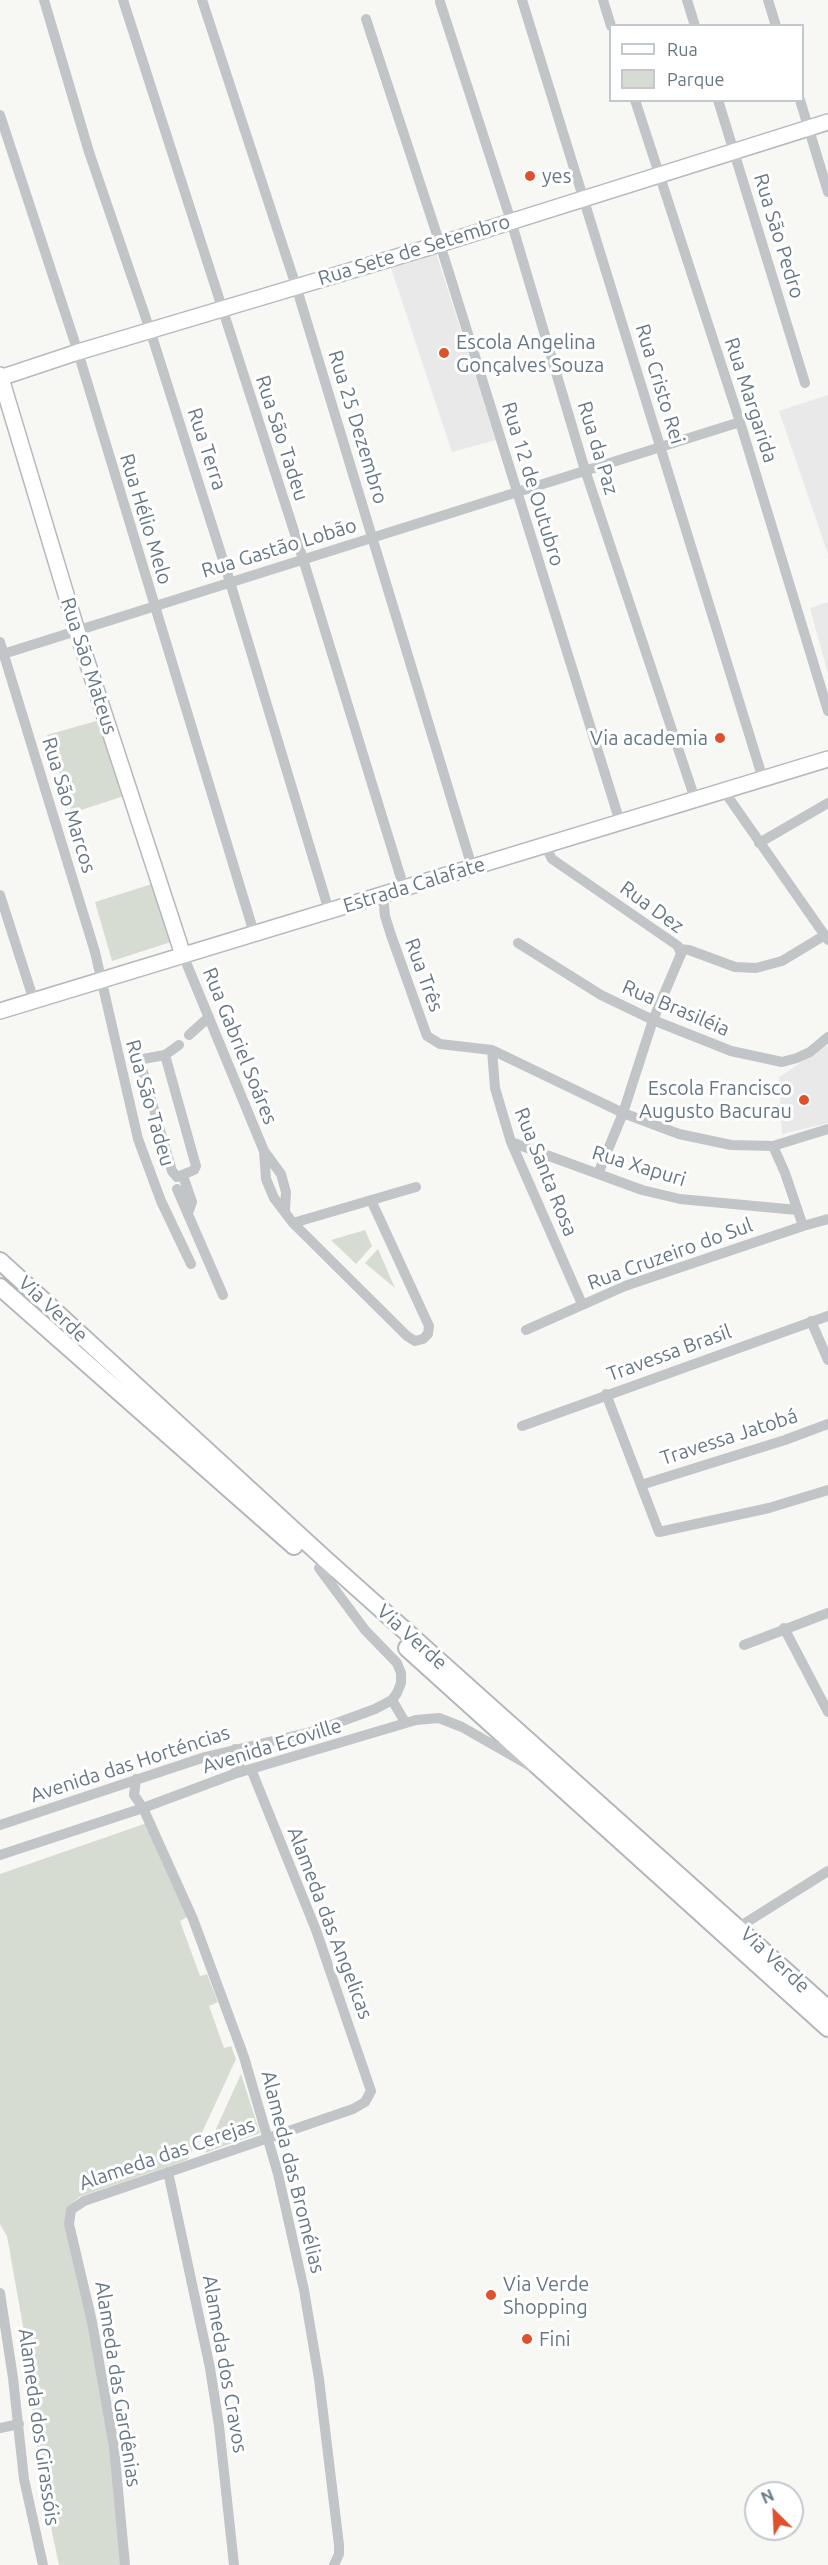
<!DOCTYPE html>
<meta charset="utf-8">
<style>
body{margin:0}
#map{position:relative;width:828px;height:2565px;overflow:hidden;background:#f7f7f4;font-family:Ubuntu,sans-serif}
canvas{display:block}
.legend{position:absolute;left:609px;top:24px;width:195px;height:78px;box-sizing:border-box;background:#fff;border:2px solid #c2c9ce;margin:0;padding:8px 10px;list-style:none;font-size:18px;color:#677885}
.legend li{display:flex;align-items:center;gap:12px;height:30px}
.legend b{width:30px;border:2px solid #c2c9ce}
.north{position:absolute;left:744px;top:2481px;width:60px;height:60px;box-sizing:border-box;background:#fff;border:2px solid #c2c9ce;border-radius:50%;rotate:336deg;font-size:16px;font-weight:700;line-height:24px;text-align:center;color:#677885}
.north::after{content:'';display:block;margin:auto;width:21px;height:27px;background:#df512c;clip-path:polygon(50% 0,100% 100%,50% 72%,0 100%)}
</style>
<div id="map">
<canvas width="828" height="2565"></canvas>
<ul class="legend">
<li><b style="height:8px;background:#fff"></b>Rua</li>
<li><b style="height:16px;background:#d7dcd3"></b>Parque</li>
</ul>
<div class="north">N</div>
</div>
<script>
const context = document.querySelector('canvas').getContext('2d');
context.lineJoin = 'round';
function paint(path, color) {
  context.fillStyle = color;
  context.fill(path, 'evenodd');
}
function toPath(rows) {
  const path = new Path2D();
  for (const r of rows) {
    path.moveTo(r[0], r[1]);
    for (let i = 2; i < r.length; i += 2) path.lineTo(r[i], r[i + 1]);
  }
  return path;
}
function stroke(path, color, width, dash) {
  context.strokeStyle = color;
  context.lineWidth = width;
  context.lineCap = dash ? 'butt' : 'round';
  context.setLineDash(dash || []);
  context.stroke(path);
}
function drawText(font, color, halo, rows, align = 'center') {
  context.font = font + ' Ubuntu,sans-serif';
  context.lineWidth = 6;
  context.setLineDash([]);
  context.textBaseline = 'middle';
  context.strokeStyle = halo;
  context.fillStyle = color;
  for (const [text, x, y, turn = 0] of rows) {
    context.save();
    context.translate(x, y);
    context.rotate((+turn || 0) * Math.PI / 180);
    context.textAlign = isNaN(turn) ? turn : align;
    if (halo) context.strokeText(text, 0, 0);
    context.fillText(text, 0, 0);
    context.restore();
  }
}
paint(toPath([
 [435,250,496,440,452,452,390,265],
 [828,395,828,554,779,411],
 [828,602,828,674,810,608],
 [828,1045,828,1123,782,1134,779,1077]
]), '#e8e9e8');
paint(toPath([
 [100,720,124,796,72,813,47,735],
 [152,884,171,942,112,961,95,902],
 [365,1230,372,1246,356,1264,331,1240],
 [378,1249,395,1288,365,1263],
 [147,1823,187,1917,180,1921,200,1976,207,1974,218,2002,209,2006,224,2048,231,2046,236,2059,200,2137,187,2160,79,2197,68,2207,107,2418,122,2565,59,2565,40,2476,23,2326,7,2236,0,2224,0,1874],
 [241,2074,260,2133,205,2153]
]), '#d7dcd3');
const secondary = toPath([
 [0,375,77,631,183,955],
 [0,378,78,352,440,244,828,122],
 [0,1011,828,759]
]);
const primary = toPath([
 [0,1261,325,1559,828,2009],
 [0,1287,294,1546],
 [407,1648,828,2028]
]);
stroke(secondary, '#b3b9bd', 18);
stroke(primary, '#b2b7bb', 20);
stroke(toPath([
 [44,0,89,152,150,330,230,582,329,911],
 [123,0,303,559,404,888],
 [202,0,296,286,472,867],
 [522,0,763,779],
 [603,0,611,26],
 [687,0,695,26],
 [768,0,776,26],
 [440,2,511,221,585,470,695,799],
 [366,19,440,244,620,822],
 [635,100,740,422,828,711],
 [718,100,805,383],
 [800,100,828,192],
 [0,115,78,352,254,933],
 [0,642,95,952,138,1139,161,1201,191,1264],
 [0,655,740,422],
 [724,791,828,940],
 [759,843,828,803],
 [545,845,552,859,678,946,681,954,653,1020,623,1113,598,1174],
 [383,894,385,916,391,935,427,1036,440,1044,492,1050,623,1113,679,1134,731,1145,773,1146,828,1129],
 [0,895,34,1001],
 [518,943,601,995,653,1020,731,1051,782,1062,797,1058,810,1052,828,1037],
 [679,949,689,950,735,967,756,968,782,961,825,935],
 [183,955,264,1151,281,1174,286,1192,285,1210],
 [189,1035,209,1017],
 [492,1050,495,1088,511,1142,582,1304],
 [165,1055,196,1166,194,1170,177,1177,172,1171,140,1062,143,1059,165,1055,179,1045],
 [511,1142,642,1190,680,1199,797,1210],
 [773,1146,785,1173,803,1226],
 [264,1151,266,1179,274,1198,293,1223,407,1336,415,1341,423,1339,428,1334,429,1326,371,1200],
 [183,1176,192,1202,188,1213],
 [177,1189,223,1295],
 [293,1223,416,1187],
 [811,1321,828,1360],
 [526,1330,625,1286,803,1226,828,1219],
 [606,1394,659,1532,769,1508,828,1490],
 [522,1426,828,1316],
 [641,1485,785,1440,828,1424],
 [784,1628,828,1712],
 [744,1645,828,1613],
 [392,1700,405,1722],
 [234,1774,241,1761,235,1749],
 [136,1779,134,1795,143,1808,193,1919,244,2057,278,2174,304,2290,319,2379,339,2545,339,2554,334,2565],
 [0,1825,205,1757,315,1731,375,1709,392,1700,397,1693,401,1683,401,1673,397,1663,365,1630,319,1568],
 [0,1855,143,1808,234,1774,416,1720,439,1718,462,1727,532,1767],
 [739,1927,828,1871],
 [168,2172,210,2368,219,2426,234,2565],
 [0,2293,13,2378,24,2479,43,2565],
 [0,2428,19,2424],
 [125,2565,114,2447,92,2322,69,2224,71,2210,84,2201,353,2109,365,2102,371,2091,316,1930,251,1769]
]), '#c1c5c8', 10);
stroke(secondary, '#fff', 15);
stroke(primary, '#fff', 16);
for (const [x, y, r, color] of [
 [530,176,6,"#df512c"],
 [444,353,6,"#df512c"],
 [720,738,6,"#df512c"],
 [804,1100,6,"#df512c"],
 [491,2295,6,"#df512c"],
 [527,2339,6,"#df512c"]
]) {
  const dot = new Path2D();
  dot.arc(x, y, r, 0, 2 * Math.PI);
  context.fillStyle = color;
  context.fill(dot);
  stroke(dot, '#fff', 2);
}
drawText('20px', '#677885', '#fff', [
 ["yes",542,176],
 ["Escola Angelina",456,342],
 ["Gonçalves Souza",456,365],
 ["Via academia",708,738,"right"],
 ["Escola Francisco",792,1088,"right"],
 ["Augusto Bacurau",792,1111,"right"],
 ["Via Verde",503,2284],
 ["Shopping",503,2307],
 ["Fini",539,2339]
], 'left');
drawText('20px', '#677885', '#fff', [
 ["Rua São Pedro",779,236,73],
 ["Rua Sete de Setembro",414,250,-17],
 ["Rua Cristo Rei",660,384,73],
 ["Rua Margarida",751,400,72],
 ["Rua 25 Dezembro",358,427,73],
 ["Rua São Tadeu",282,438,72],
 ["Rua da Paz",598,448,73],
 ["Rua Terra",207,449,72],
 ["Rua 12 de Outubro",533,484,73],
 ["Rua Hélio Melo",146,519,73],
 ["Rua Gastão Lobão",279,548,-17],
 ["Rua São Mateus",89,666,72],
 ["Rua São Marcos",69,805,73],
 ["Estrada Calafate",414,885,-17],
 ["Rua Dez",652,907,36],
 ["Rua Três",424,975,70],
 ["Rua Brasiléia",676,1008,23],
 ["Rua Gabriel Soáres",240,1046,68],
 ["Rua São Tadeu",150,1103,74],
 ["Rua Xapuri",639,1166,17],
 ["Rua Santa Rosa",546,1172,68],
 ["Rua Cruzeiro do Sul",670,1254,-20],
 ["Via Verde",53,1309,43],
 ["Travessa Brasil",669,1353,-20],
 ["Travessa Jatobá",729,1437,-18],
 ["Via Verde",412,1637,42],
 ["Avenida Ecoville",272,1746,-17],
 ["Avenida das Horténcias",130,1764,-18],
 ["Alameda das Angelicas",330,1923,69],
 ["Via Verde",775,1960,43],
 ["Alameda das Cerejas",167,2154,-19],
 ["Alameda das Bromélias",293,2172,76],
 ["Alameda dos Cravos",225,2364,80],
 ["Alameda das Gardênias",118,2384,81],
 ["Alameda dos Girassóis",39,2427,82]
]);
</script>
